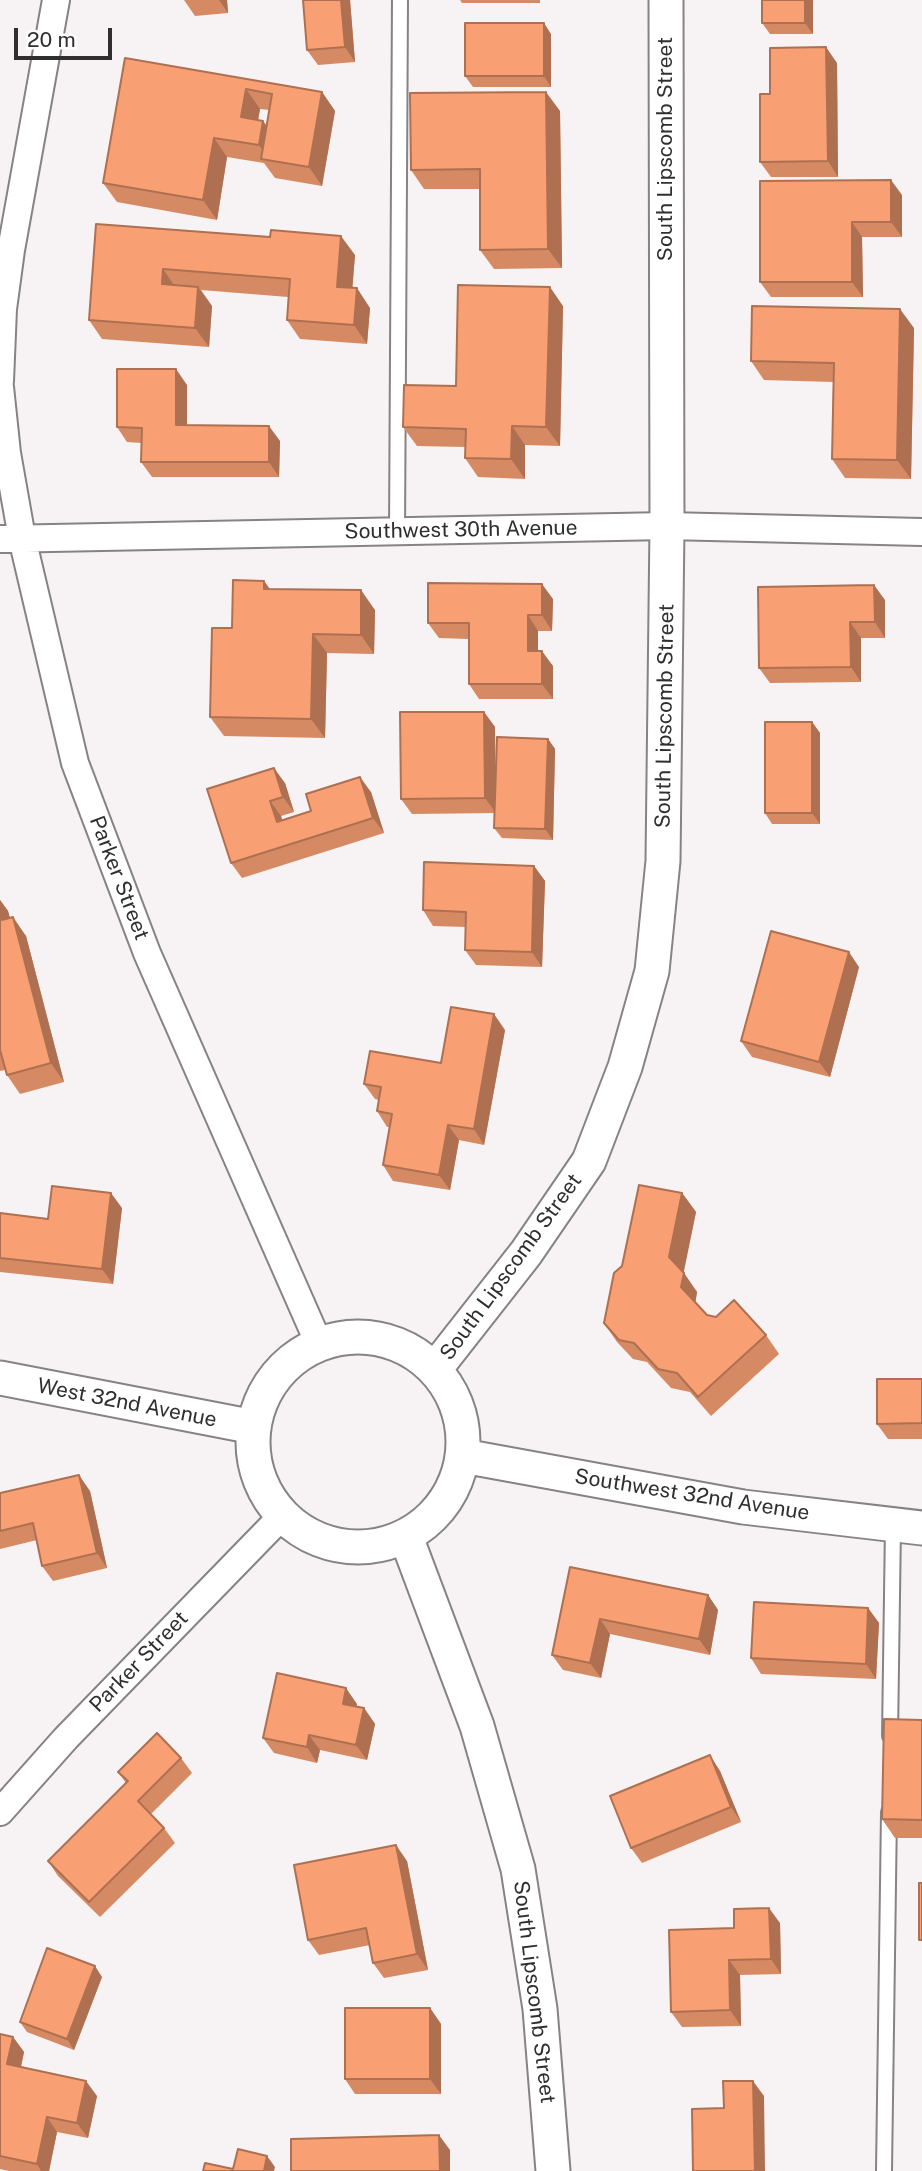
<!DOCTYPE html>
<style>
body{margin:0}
#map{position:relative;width:922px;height:2171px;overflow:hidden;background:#f7f2f3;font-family:"Public Sans",sans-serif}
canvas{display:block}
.scale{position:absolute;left:14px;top:28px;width:98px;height:32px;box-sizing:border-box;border:4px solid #302e2e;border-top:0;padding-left:9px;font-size:21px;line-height:24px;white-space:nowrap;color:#302e2e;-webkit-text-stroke:5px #fff;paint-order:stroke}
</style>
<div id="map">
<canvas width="922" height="2171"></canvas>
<div class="scale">20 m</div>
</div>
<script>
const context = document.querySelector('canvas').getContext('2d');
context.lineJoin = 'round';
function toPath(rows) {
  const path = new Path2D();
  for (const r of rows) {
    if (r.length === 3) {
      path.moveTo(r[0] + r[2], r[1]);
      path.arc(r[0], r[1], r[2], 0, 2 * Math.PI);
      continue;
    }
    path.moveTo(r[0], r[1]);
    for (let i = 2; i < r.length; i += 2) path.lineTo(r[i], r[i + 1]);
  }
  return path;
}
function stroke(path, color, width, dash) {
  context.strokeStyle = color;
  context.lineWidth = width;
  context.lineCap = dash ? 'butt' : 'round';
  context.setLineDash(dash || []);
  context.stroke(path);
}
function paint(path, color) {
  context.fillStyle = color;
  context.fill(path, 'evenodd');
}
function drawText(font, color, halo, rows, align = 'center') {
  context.font = font + ' "Public Sans",sans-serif';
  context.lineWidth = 5;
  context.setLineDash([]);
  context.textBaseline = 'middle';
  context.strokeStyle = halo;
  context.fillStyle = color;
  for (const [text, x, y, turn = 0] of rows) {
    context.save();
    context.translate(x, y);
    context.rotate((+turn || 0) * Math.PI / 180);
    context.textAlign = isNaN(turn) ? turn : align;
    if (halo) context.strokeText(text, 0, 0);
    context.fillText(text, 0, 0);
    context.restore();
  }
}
const service = toPath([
 [397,532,400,0],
 [890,1736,893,1525],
 [884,2171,889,1812]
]);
const minor = toPath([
 [0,381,3,309,11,250,56,0],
 [0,387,7,453,22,538,75,763,147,953,319,1344],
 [0,539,667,526,922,532],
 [0,1812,66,1738,282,1516]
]);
const tertiary = toPath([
 [358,1442,105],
 [435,1369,526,1253,589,1161,625,1067,652,971,663,861,667,526,666,0],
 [0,1378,254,1427],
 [463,1456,743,1507,922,1528],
 [406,1537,477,1726,518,1869,540,2009,553,2171]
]);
stroke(service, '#878383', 18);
stroke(minor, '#878383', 30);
stroke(tertiary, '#878383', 37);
stroke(service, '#fff', 14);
stroke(minor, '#fff', 26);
stroke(tertiary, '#fff', 33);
paint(toPath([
 [184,0,227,0,228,13,195,16],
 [350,0,355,62,318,65,307,50],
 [460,0,540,0,540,3,462,3],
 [813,0,813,34,770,34,762,23],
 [551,34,551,87,473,87,465,76],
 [125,58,322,92,335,111,322,186,275,178,264,163,227,157,217,220,117,202,103,183],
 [260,109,270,110,267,127,263,121,258,120],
 [837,63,838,177,771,177,760,162,770,94],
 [560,111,562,268,494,269,480,250,480,189,424,189,411,170],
 [760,181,902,195,902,237,862,237,863,297,771,297,760,282],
 [96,224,355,255,352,288,370,308,367,344,300,339,287,320,288,297,201,290,212,306,209,347,102,339,89,320],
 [563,306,560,446,525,445,525,479,478,477,465,458,465,447,417,446,403,427],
 [914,328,911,479,845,478,832,459,833,382,764,380,751,361],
 [187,385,187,425,280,441,279,477,152,477,141,462,142,443,127,442,117,427],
 [264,581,270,589,375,610,374,654,327,653,325,738,224,736,210,717,232,628],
 [553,599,552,631,538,631,538,651,553,666,553,699,479,699,469,684,469,639,439,638,428,623],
 [885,600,885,638,861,638,861,682,770,683,759,668],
 [484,712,495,727,495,792,548,739,555,749,553,840,502,838,494,828,495,813,412,814,401,799],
 [812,722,820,733,820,824,772,824,765,813],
 [285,783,294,812,281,816,282,821,371,792,384,833,242,878,231,863,207,789],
 [534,866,545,881,542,967,476,965,465,950,466,927,433,926,423,910],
 [0,900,8,911,10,918,26,936,64,1082,20,1094,7,1075,5,1070,0,1071],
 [859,967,830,1077,752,1057,741,1041],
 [505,1030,484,1145,459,1140,450,1190,393,1181,383,1165,390,1127,387,1127,377,1111,379,1100,375,1099,364,1084,441,1063],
 [682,1193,696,1212,683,1272,697,1292,695,1302,707,1315,766,1335,779,1354,711,1416,690,1392,671,1388,647,1362,633,1359,617,1342,604,1323,622,1266],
 [122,1208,113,1284,0,1272,0,1213,48,1219],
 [922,1379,922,1439,888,1439,877,1424],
 [90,1491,107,1568,53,1581,42,1566,37,1540,0,1549,0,1493],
 [570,1567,708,1595,718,1610,710,1655,610,1634,601,1678,563,1670,552,1655],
 [868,1608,879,1623,876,1679,761,1674,751,1658],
 [357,1704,356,1707,364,1708,375,1724,367,1760,320,1750,317,1763,274,1753,263,1738],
 [922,1720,922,1838,895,1838,882,1819],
 [181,1758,192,1773,151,1814,164,1828,175,1843,100,1917,58,1876,48,1861,126,1783,118,1772],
 [720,1771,741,1822,642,1863,631,1848],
 [407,1861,428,1970,384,1978,373,1963,370,1945,319,1955,308,1940],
 [780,1923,781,1974,740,1975,741,2026,682,2027,671,2012,734,1928],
 [102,1977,74,2050,27,2032,20,2022],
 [430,2008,441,2024,441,2094,355,2094,345,2079],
 [0,2034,13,2037,24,2052,21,2067,97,2096,88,2138,57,2132,49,2171,9,2171,0,2169]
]), '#d58a64');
paint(toPath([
 [219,0,227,0,228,13],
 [341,0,350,0,355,62,345,47],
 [805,0,813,0,813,34,805,23],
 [544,23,551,34,551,87,544,76],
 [826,47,837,63,838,177,828,161],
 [246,89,260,109,255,137,241,117],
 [322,92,335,111,322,186,309,167],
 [546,92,560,111,562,268,548,249],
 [263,121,277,140,269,160,259,145],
 [214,138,227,157,217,220,203,200],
 [891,180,902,195,902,237,891,222],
 [852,222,862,237,863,297,852,282],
 [341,236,355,255,351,306,337,287],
 [163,269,176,288,162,284],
 [198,287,212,306,209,347,195,328],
 [550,287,563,306,560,446,546,427],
 [357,288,370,308,367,344,354,325],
 [900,309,914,328,911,479,897,460],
 [176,369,187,385,187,440,176,425],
 [269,426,280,441,279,477,269,462],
 [512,426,525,445,525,479,511,459],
 [264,581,277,600,264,589],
 [542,584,553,599,552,631,542,615],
 [874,585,885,600,885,638,875,622],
 [361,590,375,610,374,654,361,635],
 [528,615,538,631,538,666,528,651],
 [850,622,861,638,861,682,851,667],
 [313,634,327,653,325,738,311,719],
 [542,651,553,666,553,699,542,684],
 [484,712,495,727,496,813,485,798],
 [812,722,820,733,820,824,812,813],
 [548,739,555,749,553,840,545,829],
 [274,768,285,783,294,812,283,797],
 [360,777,371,792,384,833,373,818],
 [270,801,281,816,288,838,277,822],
 [534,866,545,881,542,967,532,952],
 [0,900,8,911,15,939,2,920,0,913],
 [13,917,26,936,64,1082,51,1063],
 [849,952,859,967,830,1077,819,1062],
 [494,1014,505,1030,484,1145,474,1129],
 [448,1125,459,1140,450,1190,439,1175],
 [111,1193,122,1208,113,1284,102,1269],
 [682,1193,696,1212,683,1276,669,1257],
 [684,1273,697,1292,695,1306,681,1287],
 [79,1475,90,1491,107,1568,97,1553],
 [708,1595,718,1610,710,1655,699,1639],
 [868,1608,879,1623,876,1679,866,1664],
 [600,1619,610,1634,601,1678,590,1663],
 [346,1688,357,1704,354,1719,343,1704],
 [364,1708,375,1724,367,1760,356,1745],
 [309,1735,320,1750,317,1763,307,1747],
 [710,1755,720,1771,741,1822,731,1807],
 [396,1845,407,1861,428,1970,417,1954],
 [769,1908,780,1923,781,1974,771,1959],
 [729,1960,740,1975,741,2026,730,2010],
 [95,1966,102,1977,74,2050,67,2039],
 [430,2008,441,2024,441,2094,430,2079],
 [13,2037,24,2052,18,2080,7,2064],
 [86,2081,97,2096,88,2138,77,2123],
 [753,2081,764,2096,765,2171,755,2171],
 [47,2117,57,2132,49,2171,41,2171,37,2164],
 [439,2135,450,2150,450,2171,440,2171],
 [267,2156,275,2167,274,2171,264,2171]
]), '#ae7051');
const building = toPath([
 [303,0,341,0,345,47,307,50,303,0],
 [762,0,805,0,805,23,762,23,762,0],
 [465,23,544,23,544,76,465,76,465,23],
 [826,47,828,161,760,162,760,94,770,94,770,48,826,47],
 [125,58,322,92,309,167,261,159,272,94,246,89,241,117,263,121,259,145,214,138,203,200,103,183,125,58],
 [546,92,548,249,480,250,480,169,411,170,410,93,546,92],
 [891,180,891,222,852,222,852,282,760,282,760,181,891,180],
 [96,224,270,237,271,230,341,236,337,287,357,288,354,325,287,320,290,279,163,269,162,284,198,287,195,328,89,320,96,224],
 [458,285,550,287,546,427,512,426,511,459,465,458,466,429,403,427,404,385,456,386,458,285],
 [752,306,900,309,897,460,832,459,834,363,751,361,752,306],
 [117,369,176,369,176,425,269,426,269,462,141,462,142,428,117,427,117,369],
 [233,580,264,581,264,589,361,590,361,635,313,634,311,719,210,717,212,628,232,628,233,580],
 [428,583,542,584,542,615,528,615,528,651,542,651,542,684,469,684,469,623,428,623,428,583],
 [874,585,875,622,850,622,851,667,759,668,758,587,874,585],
 [400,712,484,712,485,798,401,799,400,712],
 [765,722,812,722,812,813,765,813,765,722],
 [497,737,548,739,545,829,494,828,497,737],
 [274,768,283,797,270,801,277,822,311,811,306,794,360,777,373,818,231,863,207,789,274,768],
 [424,862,534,866,532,952,465,950,466,912,423,910,424,862],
 [0,913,2,920,13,917,51,1063,7,1075,0,1050,0,913],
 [771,931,849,952,819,1062,741,1041,771,931],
 [451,1007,494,1014,474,1129,448,1125,439,1175,383,1165,392,1114,377,1111,381,1087,364,1084,370,1051,441,1063,451,1007],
 [639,1185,682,1193,669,1257,684,1273,681,1287,707,1315,716,1317,734,1300,766,1335,698,1397,677,1373,658,1369,634,1343,619,1340,604,1323,614,1273,622,1266,639,1185],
 [52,1186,111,1193,102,1269,0,1258,0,1213,48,1219,52,1186],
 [877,1379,922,1379,922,1423,877,1424,877,1379],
 [79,1475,97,1553,42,1566,33,1523,0,1531,0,1493,79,1475],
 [570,1567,708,1595,699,1639,600,1619,590,1663,552,1655,570,1567],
 [754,1602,868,1608,866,1664,751,1658,754,1602],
 [277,1673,346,1688,343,1704,364,1708,356,1745,309,1735,307,1747,263,1738,277,1673],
 [884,1719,922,1720,922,1820,882,1819,884,1719],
 [157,1733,181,1758,138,1801,164,1828,89,1902,48,1861,128,1781,118,1772,157,1733],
 [710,1755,731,1807,631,1848,610,1796,710,1755],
 [396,1845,417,1954,373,1963,366,1928,308,1940,294,1865,396,1845],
 [919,1883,922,1883,922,1940,919,1940,919,1883],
 [769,1908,771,1959,729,1960,730,2010,671,2012,669,1930,734,1928,734,1909,769,1908],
 [47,1948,95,1966,67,2039,20,2022,47,1948],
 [345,2008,430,2008,430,2079,345,2079,345,2008],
 [0,2034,13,2037,7,2064,86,2081,77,2123,47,2117,37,2164,0,2156,0,2034],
 [723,2081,753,2081,755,2171,693,2171,692,2109,724,2108,723,2081],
 [439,2135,440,2171,291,2171,291,2139,439,2135],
 [238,2149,267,2156,264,2171,203,2171,205,2163,233,2169,238,2149]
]);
paint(building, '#f8a074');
stroke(building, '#ae7051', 2);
drawText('21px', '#302e2e', '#fff', [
 ["South Lipscomb Street",666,149,-90],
 ["Southwest 30th Avenue",461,530,-1],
 ["South Lipscomb Street",665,716,-89],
 ["Parker Street",119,878,69],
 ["South Lipscomb Street",511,1267,-54],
 ["West 32nd Avenue",127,1403,11],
 ["Southwest 32nd Avenue",692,1495,9],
 ["Parker Street",139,1662,-46],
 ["South Lipscomb Street",534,1992,83]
]);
</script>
